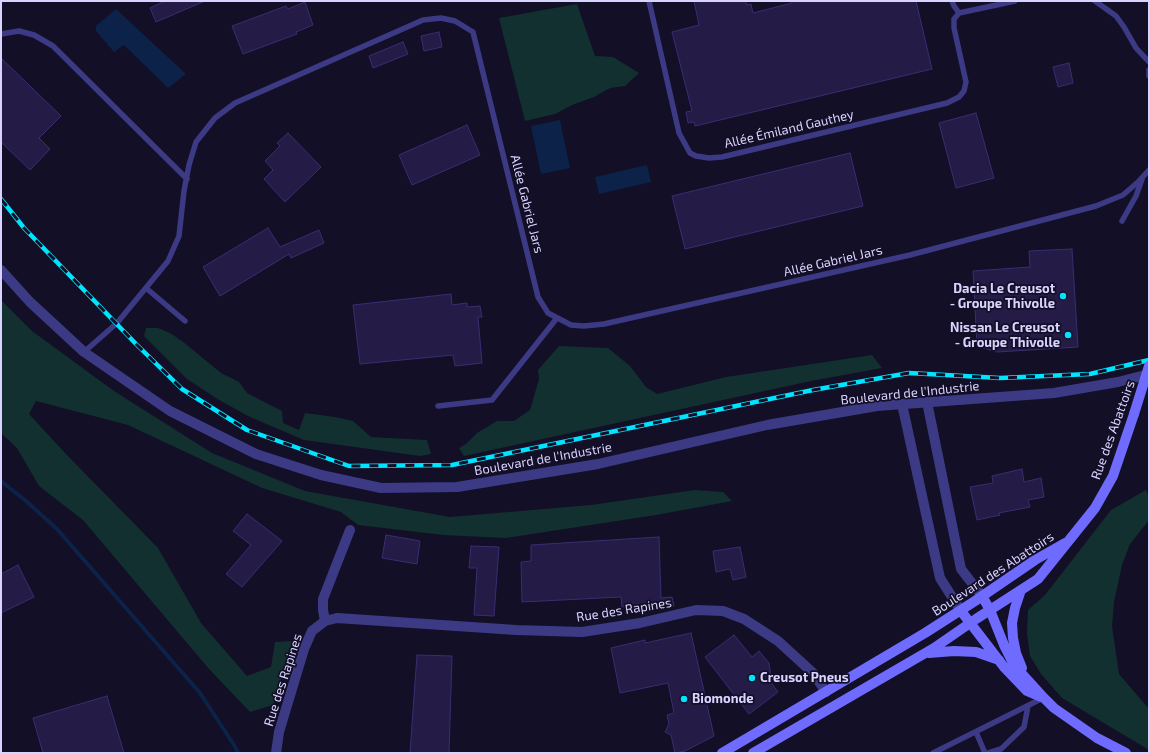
<!DOCTYPE html>
<meta charset="utf-8">
<style>
body{margin:0}
#map{position:relative;width:1150px;height:754px;overflow:hidden;background:#130f26;font-family:"Exo 2",sans-serif}
canvas{display:block}
.frame{position:absolute;inset:0;border:2px solid #d9d4ff;pointer-events:none}
</style>
<div id="map">
<canvas width="1150" height="754"></canvas>
<div class="frame"></div>
</div>
<script>
const context = document.querySelector('canvas').getContext('2d');
context.lineJoin = 'round';
function paint(path, color) {
  context.fillStyle = color;
  context.fill(path, 'evenodd');
}
function toPath(rows) {
  const path = new Path2D();
  for (const r of rows) {
    path.moveTo(r[0], r[1]);
    for (let i = 2; i < r.length; i += 2) path.lineTo(r[i], r[i + 1]);
  }
  return path;
}
function stroke(path, color, width, dash) {
  context.strokeStyle = color;
  context.lineWidth = width;
  context.lineCap = dash ? 'butt' : 'round';
  context.setLineDash(dash || []);
  context.stroke(path);
}
function drawText(font, color, halo, rows, align = 'center') {
  context.font = font + ' "Exo 2",sans-serif';
  context.lineWidth = 3.5;
  context.setLineDash([]);
  context.textBaseline = 'middle';
  context.strokeStyle = halo;
  context.fillStyle = color;
  for (const [text, x, y, turn = 0] of rows) {
    context.save();
    context.translate(x, y);
    context.rotate((+turn || 0) * Math.PI / 180);
    context.textAlign = isNaN(turn) ? turn : align;
    if (halo) context.strokeText(text, 0, 0);
    context.fillText(text, 0, 0);
    context.restore();
  }
}
paint(toPath([
 [577,4,595,56,613,57,639,73,625,86,610,88,594,97,572,105,555,114,525,121,499,18],
 [1,300,32,331,114,391,212,453,305,491,450,517,591,505,695,490,723,492,732,501,656,515,506,538,443,535,358,525,341,512,262,488,128,425,36,401,29,414,65,453,158,548,201,623,247,676,271,667,275,642,293,641,273,705,250,712,209,669,83,520,39,486,17,448,1,433],
 [146,328,158,328,170,333,182,341,221,373,239,382,247,393,282,411,283,423,299,430,305,413,335,417,353,421,371,437,427,440,431,454,420,456,304,440,250,417,219,400,187,379,144,336],
 [559,346,608,348,630,366,646,387,657,394,726,377,872,355,882,368,811,381,464,456,459,448,466,444,477,433,497,421,514,421,530,410,539,379,538,370],
 [1146,490,1149,497,1149,520,1130,544,1122,565,1114,602,1112,626,1119,674,1149,709,1149,750,1062,698,1041,674,1030,656,1027,633,1028,610,1045,595,1111,510]
]), '#12302f');
paint(toPath([
 [116,9,186,74,168,88,124,45,114,52,96,31,96,26],
 [560,120,570,168,541,174,531,126],
 [647,165,651,182,599,194,595,177]
]), '#0c2248');
stroke(toPath([
 [1,481,26,501,57,529,111,591,200,693,234,745,238,753]
]), '#0c2248', 4);
const building = toPath([
 [165,1,205,1,156,22,150,8,165,1],
 [694,1,746,1,746,5,751,4,753,13,792,3,792,1,916,1,932,69,695,126,694,122,688,123,686,112,692,111,672,32,699,25,694,1],
 [305,2,313,25,296,32,297,34,243,54,232,26,286,6,288,9,305,2],
 [439,32,442,47,424,51,421,36,439,32],
 [403,42,408,54,373,68,369,56,403,42],
 [1,58,61,116,39,138,50,149,30,170,1,142,1,58],
 [1069,63,1073,83,1058,87,1053,67,1069,63],
 [976,113,994,178,956,188,939,123,976,113],
 [467,125,480,155,412,185,399,155,467,125],
 [288,133,321,167,285,202,264,179,273,170,265,161,280,146,277,143,288,133],
 [850,153,863,206,685,249,672,196,850,153],
 [268,228,280,247,319,230,324,243,291,258,289,254,220,296,203,267,268,228],
 [1072,249,1078,347,997,352,977,346,973,271,1030,267,1029,251,1072,249],
 [451,294,452,305,467,303,467,307,480,306,482,317,478,317,482,363,455,366,453,355,360,364,353,305,451,294],
 [1022,469,1024,482,1041,478,1044,497,1028,500,1030,507,999,513,1000,515,977,520,970,487,993,483,992,476,1022,469],
 [247,514,282,541,242,587,226,574,251,545,233,531,247,514],
 [386,535,420,541,417,564,382,558,386,535],
 [659,537,661,598,672,597,674,606,658,610,657,605,622,607,621,597,522,602,521,562,531,561,531,545,659,537],
 [471,546,499,547,494,616,474,615,477,568,469,568,471,546],
 [740,547,746,577,733,580,730,569,716,572,713,551,740,547],
 [18,565,34,597,1,613,1,574,18,565],
 [691,633,714,736,685,751,675,753,671,735,665,732,669,724,667,715,674,713,668,683,620,693,611,648,645,640,645,643,691,633],
 [734,635,752,657,759,651,769,663,772,684,778,692,749,714,705,657,734,635],
 [417,655,452,656,449,753,410,753,417,655],
 [107,696,124,753,43,753,33,718,107,696]
]);
paint(building, '#241b47');
stroke(building, '#3b2d73', 1);
stroke(toPath([
 [649,1,679,133,690,153,696,156,709,158,722,157,947,103,959,97,964,91,966,82,954,28,954,19,959,13,1015,1],
 [952,1,954,6,959,13],
 [1095,1,1116,16,1124,27,1136,48,1149,62],
 [1,34,19,31,34,35,53,46,187,179],
 [1149,70,1149,76],
 [1122,221,1136,196,1142,179],
 [146,288,185,321],
 [84,352,117,323,168,261,179,236,184,191,189,165,196,142,215,118,235,103,423,20,441,18,455,21,473,32,538,297,548,313,571,325,584,326,604,324,910,255,1096,206,1123,195,1138,182,1149,170],
 [438,406,492,400,557,318],
 [976,732,985,753],
 [933,753,1043,698],
 [988,753,1001,749,1024,727,1028,706]
]), '#3d3a85', 5.5);
stroke(toPath([
 [1,270,30,302,84,352,170,411,256,454,321,475,381,488,457,487,598,464,767,425,877,406,1054,393,1118,382,1149,374],
 [927,402,961,569,982,596],
 [902,404,940,578,961,611],
 [325,621,323,610,323,599,350,530],
 [276,753,279,732,304,649,312,631,325,621,337,618,516,630,582,632,640,623,696,610,723,611,744,619,778,641,813,673,826,692]
]), '#3d3a85', 10);
stroke(toPath([
 [1021,590,1015,608,1012,623,1013,638,1016,653,1022,668],
 [982,596,990,610,1004,645,1014,665,1044,698,1054,708,1097,738,1126,753],
 [961,611,1004,667,1027,691,1041,697],
 [929,653,954,651,976,652,999,660],
 [722,753,925,633,975,601,1035,560,1065,543],
 [753,753,934,648,976,619,1038,579,1095,508,1113,476,1134,414]
]), '#6f6bff', 10);
const rail = toPath([
 [1,199,24,228,136,344,182,389,247,430,349,466,452,465,813,390,909,373,1000,378,1090,374,1149,360]
]);
stroke(rail, '#00e5ff', 4.5);
stroke(rail, '#130f26', 3, [9]);
stroke(toPath([
 [1134,414,1149,366]
]), '#6f6bff', 10);
for (const [x, y, r, color] of [
 [1063,296,4,"#00e5ff"],
 [1068,335,4,"#00e5ff"],
 [752,678,4,"#00e5ff"],
 [684,699,4,"#00e5ff"]
]) {
  const dot = new Path2D();
  dot.arc(x, y, r, 0, 2 * Math.PI);
  context.fillStyle = color;
  context.fill(dot);
  stroke(dot, '#130f26', 1.5);
}
drawText('13px', '#d9d4ff', '#130f26', [
 ["Allée Émiland Gauthey",789,129,-13],
 ["Allée Gabriel Jars",527,204,76],
 ["Allée Gabriel Jars",833,261,-13],
 ["Boulevard de l'Industrie",910,393,-6],
 ["Rue des Abattoirs",1113,430,-70],
 ["Boulevard de l'Industrie",543,459,-10],
 ["Boulevard des Abattoirs",993,574,-33],
 ["Rue des Rapines",624,610,-9],
 ["Rue des Rapines",283,680,-72]
]);
drawText('bold 13px', '#d9d4ff', '#130f26', [
 ["Dacia Le Creusot",1055,289],
 ["- Groupe Thivolle",1055,304],
 ["Nissan Le Creusot",1060,328],
 ["- Groupe Thivolle",1060,343],
 ["Creusot Pneus",760,678,"left"],
 ["Biomonde",692,699,"left"]
], 'right');
</script>
